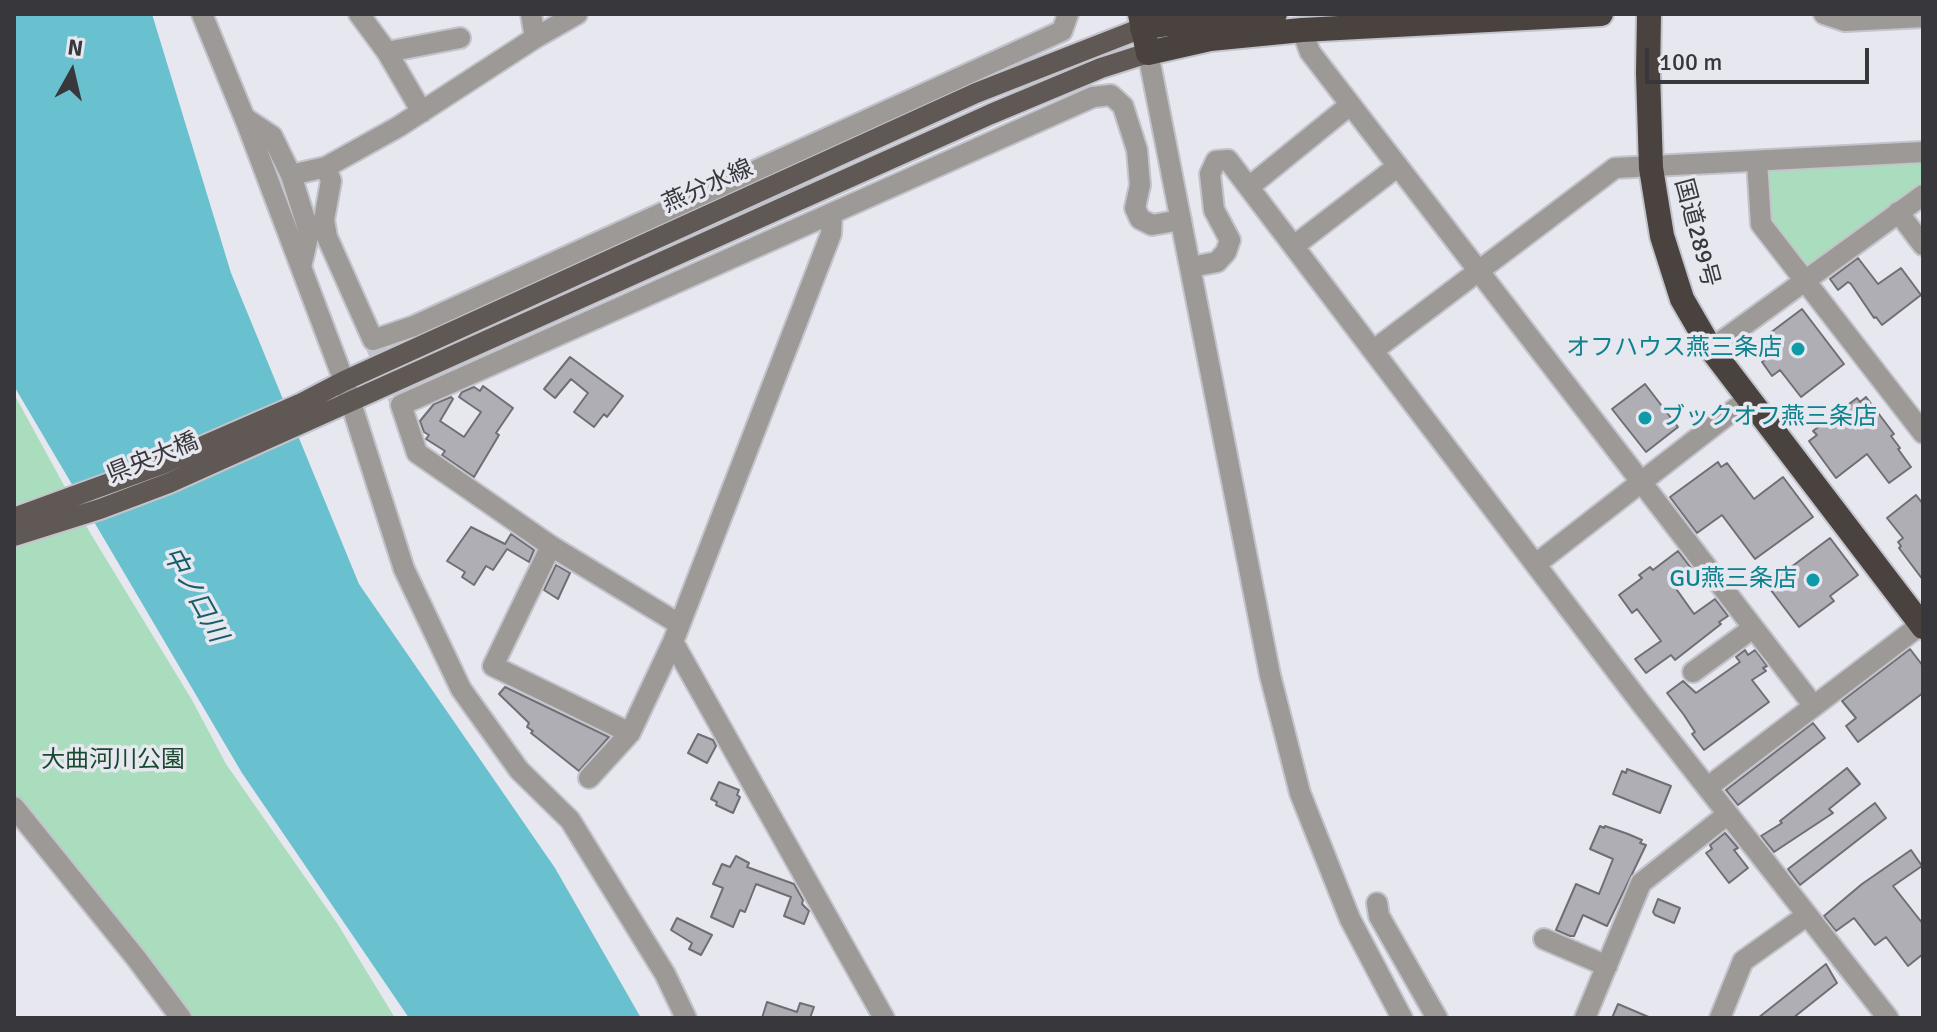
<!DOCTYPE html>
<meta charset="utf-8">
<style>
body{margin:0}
#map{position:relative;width:1937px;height:1032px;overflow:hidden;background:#e6e7ef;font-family:Signika,sans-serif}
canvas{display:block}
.frame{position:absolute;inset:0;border:16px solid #38383c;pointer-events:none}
.north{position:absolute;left:32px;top:32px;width:80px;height:80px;-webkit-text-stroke:6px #e6e7ef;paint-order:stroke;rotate:8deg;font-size:22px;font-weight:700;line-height:32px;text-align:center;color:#38383c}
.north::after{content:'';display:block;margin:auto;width:28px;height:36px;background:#38383c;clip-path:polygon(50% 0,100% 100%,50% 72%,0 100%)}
.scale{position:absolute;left:1645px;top:48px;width:224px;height:36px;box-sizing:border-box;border:4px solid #38383c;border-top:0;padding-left:10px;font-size:24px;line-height:28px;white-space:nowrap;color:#38383c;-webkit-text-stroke:6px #e6e7ef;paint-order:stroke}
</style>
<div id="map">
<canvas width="1937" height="1032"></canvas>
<div class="frame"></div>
<div class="north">N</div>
<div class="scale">100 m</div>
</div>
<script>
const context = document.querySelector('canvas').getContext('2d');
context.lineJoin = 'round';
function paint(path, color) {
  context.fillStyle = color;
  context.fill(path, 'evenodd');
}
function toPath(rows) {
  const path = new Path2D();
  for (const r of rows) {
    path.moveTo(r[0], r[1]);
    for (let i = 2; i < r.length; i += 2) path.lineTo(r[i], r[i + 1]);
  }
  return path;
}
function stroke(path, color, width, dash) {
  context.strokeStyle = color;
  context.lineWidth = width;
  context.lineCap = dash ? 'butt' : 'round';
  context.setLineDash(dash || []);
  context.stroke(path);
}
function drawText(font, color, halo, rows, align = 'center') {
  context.font = font + ' Signika,"Noto Sans JP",sans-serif';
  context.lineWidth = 7;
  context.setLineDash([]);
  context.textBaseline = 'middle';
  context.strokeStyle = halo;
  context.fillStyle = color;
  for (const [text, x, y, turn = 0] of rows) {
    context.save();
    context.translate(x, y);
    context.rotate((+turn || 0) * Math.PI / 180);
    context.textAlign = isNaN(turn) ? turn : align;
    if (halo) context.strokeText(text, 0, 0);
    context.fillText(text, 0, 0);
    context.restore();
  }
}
paint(toPath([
 [1923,158,1923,181,1811,267,1803,266,1770,222,1767,172,1772,167],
 [14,394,89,531,192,700,226,764,337,923,395,1018,187,1018,14,794]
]), '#aaddbd');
paint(toPath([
 [14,14,152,14,231,273,359,584,555,868,641,1018,409,1018,242,773,14,386]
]), '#69c0cf');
const building = toPath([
 [1858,258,1878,284,1901,268,1921,295,1882,325,1876,317,1874,318,1851,284,1848,282,1838,290,1830,279,1858,258],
 [1802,309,1844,364,1801,397,1780,370,1772,376,1762,362,1770,357,1758,342,1802,309],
 [570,357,623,396,607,417,604,414,594,427,574,412,588,393,571,379,555,398,544,389,570,357],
 [1645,384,1678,427,1646,452,1612,409,1645,384],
 [483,386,513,408,496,433,499,435,474,477,442,455,445,451,426,439,429,435,424,432,420,421,434,404,451,397,453,399,440,421,464,437,481,412,459,397,462,392,474,387,480,391,483,386],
 [1866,397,1894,434,1891,436,1900,448,1898,449,1911,467,1889,483,1867,454,1836,478,1809,441,1817,435,1813,431,1857,398,1860,402,1866,397],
 [1718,462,1721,467,1727,463,1754,499,1783,477,1813,517,1755,559,1722,515,1697,533,1670,497,1718,462],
 [1916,495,1923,504,1923,580,1899,548,1901,546,1898,542,1903,538,1887,518,1916,495],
 [471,527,505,544,511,534,534,550,529,562,507,549,493,570,486,566,474,585,462,577,465,572,447,561,471,527],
 [1830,538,1858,575,1830,596,1834,601,1799,627,1767,585,1830,538],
 [1678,551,1691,568,1672,583,1694,614,1715,599,1728,616,1719,622,1721,624,1675,660,1671,655,1646,673,1635,659,1661,641,1637,609,1632,613,1619,595,1642,578,1639,575,1650,567,1653,570,1678,551],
 [556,565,570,573,558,599,544,590,556,565],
 [1910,649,1923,666,1923,693,1858,742,1846,726,1856,718,1842,701,1910,649],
 [1745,650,1748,655,1755,650,1767,666,1763,668,1766,671,1752,680,1769,702,1704,750,1692,734,1695,732,1684,715,1667,693,1683,681,1696,693,1740,662,1736,657,1745,650],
 [505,687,609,737,579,771,531,733,533,731,527,727,529,723,499,694,505,687],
 [1813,723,1825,738,1738,805,1726,790,1813,723],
 [698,734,713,740,716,746,707,763,688,753,698,734],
 [1847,768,1860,784,1829,809,1833,813,1774,852,1761,836,1782,823,1780,821,1847,768],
 [1627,769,1671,786,1660,813,1613,794,1622,771,1626,773,1627,769],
 [719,782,739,790,737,795,740,797,733,813,716,805,717,802,711,799,719,782],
 [1875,803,1886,818,1800,885,1788,869,1875,803],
 [1600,826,1604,828,1605,826,1628,834,1642,840,1640,843,1646,845,1607,926,1583,915,1574,936,1570,936,1556,930,1576,884,1599,894,1613,859,1590,849,1600,826],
 [1725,833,1738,848,1734,850,1748,868,1729,883,1706,853,1712,849,1710,845,1725,833],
 [1911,850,1922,866,1893,886,1923,924,1923,954,1908,966,1886,937,1875,945,1854,918,1836,931,1824,916,1862,884,1911,850],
 [736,856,749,863,747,867,794,884,803,900,802,904,809,911,804,924,784,916,791,897,756,884,745,912,740,910,733,927,711,917,723,888,713,884,722,864,730,867,736,856],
 [1658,899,1680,908,1674,923,1655,915,1653,912,1658,899],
 [677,918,712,935,701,955,689,949,692,943,671,930,677,918],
 [1826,964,1837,983,1793,1018,1758,1018,1826,964],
 [767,1002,797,1012,800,1003,814,1007,810,1018,762,1018,767,1002],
 [1618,1004,1651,1018,1612,1018,1618,1004]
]);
paint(building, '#afaeb5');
stroke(building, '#6f6e75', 2);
stroke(toPath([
 [373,340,401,405]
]), '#c3c4cb', 20, [20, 10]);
const minor = toPath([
 [202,14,247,124,344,381,404,569,461,689,519,770,570,820,665,974,686,1018],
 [359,14,387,52,460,38],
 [531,14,535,38],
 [1824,14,1845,21,1923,17],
 [1302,30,1310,52,1813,705],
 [387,52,422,112],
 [1148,53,1270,675,1300,793,1350,919,1402,1018],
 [245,118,272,136,291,175,309,232,301,267],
 [1757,161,1761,224,1923,433],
 [326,167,331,181,324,220,327,237,373,340,414,326,1062,31,1068,14],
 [291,175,326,167,398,127,535,38,577,14],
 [1249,187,1350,105],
 [1898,212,1923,245],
 [1294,246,1398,166],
 [1191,267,1217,262,1226,252,1230,240,1214,210,1210,174,1216,161,1228,160,1640,702,1888,1018],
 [1711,349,1923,195],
 [1374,350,1615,168,1923,152],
 [551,546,493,666,630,733],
 [1536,564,1748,399],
 [679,624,551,546,417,453,401,405,1093,97,1111,95,1123,106,1137,150,1140,185,1135,208,1140,219,1152,225,1181,220],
 [673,642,884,1018],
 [1693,672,1753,628],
 [589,778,630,733,673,642,831,234,832,213],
 [1708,787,1923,623],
 [14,807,136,958,181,1018],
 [1377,903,1379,916,1437,1018],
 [1544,939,1607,966],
 [1585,1018,1641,883,1728,814],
 [1720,1018,1743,961,1806,916]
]);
const major = toPath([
 [14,518,162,464,300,404,344,381,976,93,1142,28],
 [14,536,100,509,169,483,991,114,1101,68,1148,53]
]);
const highway = toPath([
 [1140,14,1148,53,1210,39,1302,30,1601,14],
 [1649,14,1648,73,1651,168,1662,236,1682,299,1711,349,1923,627],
 [1142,28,1208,18,1275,14]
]);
stroke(minor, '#c3c4cb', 24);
stroke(major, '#c3c4cb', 24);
stroke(highway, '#c3c4cb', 28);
stroke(minor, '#9c9997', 20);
stroke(major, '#5f5855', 20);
stroke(highway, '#49423f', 24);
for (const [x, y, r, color] of [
 [1798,349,8,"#0f9aa8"],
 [1645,418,8,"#0f9aa8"],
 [1813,580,8,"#0f9aa8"]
]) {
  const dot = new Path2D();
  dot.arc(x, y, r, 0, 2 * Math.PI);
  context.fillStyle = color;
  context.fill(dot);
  stroke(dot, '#e6e7ef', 3);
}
drawText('24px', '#38383c', '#e6e7ef', [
 ["燕分水線",708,187,-24],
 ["国道289号",1696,233,75],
 ["県央大橋",153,459,-22]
]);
drawText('24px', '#0d838f', '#e6e7ef', [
 ["オフハウス燕三条店",1782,349],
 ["ブックオフ燕三条店",1661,418,"left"],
 ["GU燕三条店",1797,580]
], 'right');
drawText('24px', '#194a30', '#e6e7ef', [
 ["大曲河川公園",113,761]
]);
drawText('italic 26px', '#155e69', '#e6e7ef', [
 ["中ノ口川",194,595,61]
]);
</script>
